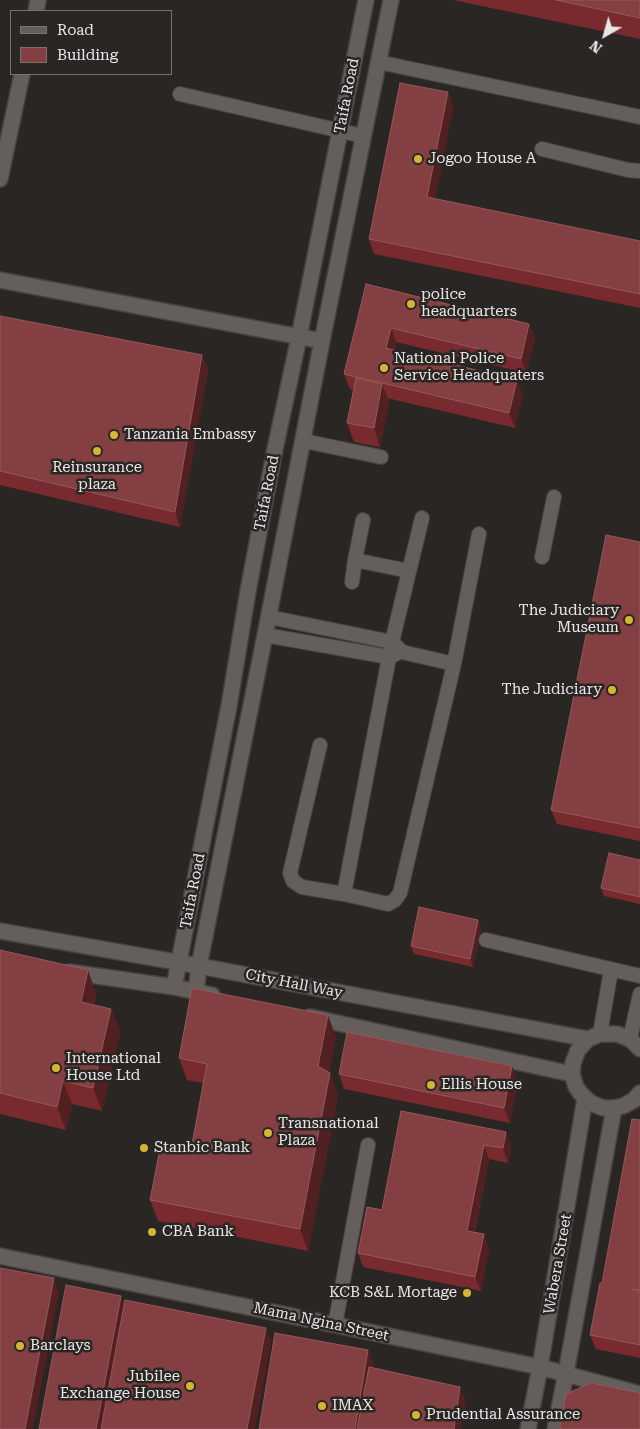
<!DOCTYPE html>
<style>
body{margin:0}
#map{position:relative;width:640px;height:1429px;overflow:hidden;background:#2a2624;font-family:"Roboto Serif",serif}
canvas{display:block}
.legend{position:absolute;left:10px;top:10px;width:162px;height:65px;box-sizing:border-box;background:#2a2624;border:1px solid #767371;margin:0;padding:6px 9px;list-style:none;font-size:15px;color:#e9e7e5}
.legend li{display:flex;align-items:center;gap:10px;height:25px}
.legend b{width:25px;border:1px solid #767371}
.north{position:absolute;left:580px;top:10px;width:50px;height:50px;-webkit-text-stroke:4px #2a2624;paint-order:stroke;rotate:218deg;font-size:14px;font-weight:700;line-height:20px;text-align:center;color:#e9e7e5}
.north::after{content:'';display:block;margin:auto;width:18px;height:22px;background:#e9e7e5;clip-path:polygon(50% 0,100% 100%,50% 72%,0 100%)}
</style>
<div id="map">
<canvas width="640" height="1429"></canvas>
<ul class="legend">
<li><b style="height:6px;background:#645f5d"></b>Road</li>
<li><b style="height:14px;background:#843f42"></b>Building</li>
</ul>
<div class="north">N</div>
</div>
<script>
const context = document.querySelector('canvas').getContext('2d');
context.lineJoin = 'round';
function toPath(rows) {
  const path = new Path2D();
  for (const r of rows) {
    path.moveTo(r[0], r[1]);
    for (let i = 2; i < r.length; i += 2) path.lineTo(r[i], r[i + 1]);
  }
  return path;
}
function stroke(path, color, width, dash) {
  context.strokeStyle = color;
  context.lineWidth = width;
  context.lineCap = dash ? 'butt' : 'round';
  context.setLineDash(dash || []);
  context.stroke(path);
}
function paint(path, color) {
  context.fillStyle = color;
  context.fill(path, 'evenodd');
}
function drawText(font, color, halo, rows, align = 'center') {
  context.font = font + ' "Roboto Serif",serif';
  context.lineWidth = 5;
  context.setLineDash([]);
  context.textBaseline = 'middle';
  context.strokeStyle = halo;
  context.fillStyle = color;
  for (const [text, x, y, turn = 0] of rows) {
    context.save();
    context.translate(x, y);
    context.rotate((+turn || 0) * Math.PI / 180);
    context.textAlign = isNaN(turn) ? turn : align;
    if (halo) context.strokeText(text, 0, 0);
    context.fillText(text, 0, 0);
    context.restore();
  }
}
const lane = toPath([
 [378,62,640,117],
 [180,94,363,136],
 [542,149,628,170,640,171],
 [304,441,381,457],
 [363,520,355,560,409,571],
 [542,557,554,497],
 [352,582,355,560],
 [269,617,392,642,402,652,454,664],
 [265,635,389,657,396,654],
 [320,745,290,873,293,881,302,887,344,894,392,642,422,518],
 [344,894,388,904,395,900,400,893,454,664,479,534],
 [486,940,640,976],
 [600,1034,611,970],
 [630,1039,640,994],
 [335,1325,368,1145]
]);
const street = toPath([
 [36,11,38,0],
 [0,179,22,74],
 [0,280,322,341],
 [174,987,229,706,248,591,274,454,299,337,366,0],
 [196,992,199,966,265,635,322,341,391,0],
 [0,1256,540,1367,640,1394],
 [528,1429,540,1367,585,1098],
 [555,1429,566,1373,614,1108]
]);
const secondary = toPath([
 [0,931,199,966,588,1039],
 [69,972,174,987,212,995],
 [310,1017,572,1074],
 [640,1049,630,1039,617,1034,600,1034,588,1039,578,1050,573,1063,572,1074,576,1087,581,1094,591,1103,603,1108,614,1108,623,1106,634,1100,640,1093]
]);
stroke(lane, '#464341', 16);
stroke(street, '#464341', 18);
stroke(secondary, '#464341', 18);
stroke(lane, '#645f5d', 14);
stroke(street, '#645f5d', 15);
stroke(secondary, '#645f5d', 15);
paint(toPath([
 [453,0,640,0,640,39],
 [448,92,453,107,435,199,640,241,640,308,374,254,369,239],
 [366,284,529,324,535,338,526,373,396,342,395,350,523,394,515,428,387,398,389,402,380,447,354,442,347,423,353,390,350,389,344,374],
 [0,316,202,355,208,369,180,527,0,485],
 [640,542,640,841,557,824,551,810],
 [640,860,640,904,604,896,601,888],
 [478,920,481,928,473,967,414,954,411,946],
 [0,950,96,993,94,1005,111,1009,120,1032,102,1111,72,1104,66,1130,0,1114],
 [336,1037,329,1072,330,1073,338,1095,308,1251,158,1221,150,1200,190,1155,203,1083,187,1080,179,1058],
 [339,1074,518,1081,510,1123,344,1089],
 [401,1111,506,1132,511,1147,508,1163,489,1159,475,1232,489,1249,481,1291,363,1267,358,1253,382,1210],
 [640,1120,640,1358,596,1349,590,1335,602,1283]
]), '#782a2f');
paint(toPath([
 [448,92,453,107,433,212,427,197],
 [529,324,535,338,526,373,521,359],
 [391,328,396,342,391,363,386,348],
 [202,355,208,369,180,527,175,512],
 [517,380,523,394,515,428,509,413],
 [382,384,389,402,380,447,374,428],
 [478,920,481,928,473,967,470,959],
 [88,970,96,993,89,1025,81,1002],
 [111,1009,120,1032,102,1111,93,1088],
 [328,1015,336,1037,326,1088,318,1066],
 [512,1066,518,1081,510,1123,504,1108],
 [330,1073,338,1095,308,1251,300,1229],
 [63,1081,72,1104,66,1130,57,1107],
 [506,1132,511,1147,508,1163,503,1148],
 [484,1145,489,1159,472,1245,467,1231],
 [484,1234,489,1249,481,1291,475,1277],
 [54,1278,59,1293,33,1429,25,1429],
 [121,1296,126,1310,104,1429,96,1429],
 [266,1328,271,1342,255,1429,247,1429],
 [368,1350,374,1365,363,1429,355,1429],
 [460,1387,466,1402,461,1429,454,1429]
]), '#532022');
const building = toPath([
 [556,0,640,0,640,18,556,0],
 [400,83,448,92,427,197,640,241,640,294,369,239,400,83],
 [366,284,529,324,521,359,391,328,386,348,517,380,509,413,344,374,366,284],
 [0,316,202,355,175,512,0,471,0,316],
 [356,378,382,384,374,428,347,423,356,378],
 [606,535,640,542,640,828,551,810,606,535],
 [609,853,640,860,640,897,601,888,609,853],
 [419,907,478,920,470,959,411,946,419,907],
 [0,950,88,970,81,1002,111,1009,93,1088,63,1081,57,1107,0,1093,0,950],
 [192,988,328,1015,318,1066,330,1073,300,1229,150,1200,160,1149,190,1155,207,1064,179,1058,192,988],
 [347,1032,512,1066,504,1108,339,1074,347,1032],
 [401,1111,506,1132,503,1148,484,1145,467,1231,484,1234,475,1277,358,1253,367,1207,382,1210,401,1111],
 [632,1119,640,1120,640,1290,631,1289,640,1291,640,1345,590,1335,600,1283,602,1283,632,1119],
 [0,1268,54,1278,25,1429,0,1429,0,1268],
 [66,1285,121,1296,96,1429,39,1429,66,1285],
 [125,1300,266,1328,247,1429,101,1429,125,1300],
 [275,1333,368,1350,355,1429,259,1429,275,1333],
 [369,1367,460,1387,454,1429,357,1429,369,1367],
 [591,1383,640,1393,640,1429,560,1429,566,1394,591,1383]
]);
paint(building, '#843f42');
stroke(building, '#94595c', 1);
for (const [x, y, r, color] of [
 [418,159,5,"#d5b535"],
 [411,304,5,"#d5b535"],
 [384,368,5,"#d5b535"],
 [114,435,5,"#d5b535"],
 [97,451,5,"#d5b535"],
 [629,620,5,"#d5b535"],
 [612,690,5,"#d5b535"],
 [56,1068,5,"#d5b535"],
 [431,1085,5,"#d5b535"],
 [268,1133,5,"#d5b535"],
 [144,1148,5,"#d5b535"],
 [152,1232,5,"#d5b535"],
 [467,1293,5,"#d5b535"],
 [20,1346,5,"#d5b535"],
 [190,1386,5,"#d5b535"],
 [322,1406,5,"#d5b535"],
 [416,1415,5,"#d5b535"]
]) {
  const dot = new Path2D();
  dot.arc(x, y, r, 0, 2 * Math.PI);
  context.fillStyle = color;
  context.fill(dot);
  stroke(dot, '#2a2624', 2);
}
drawText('15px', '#e9e7e5', '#2a2624', [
 ["Taifa Road",347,96,-79],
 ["Taifa Road",267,493,-79],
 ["Taifa Road",193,891,-79],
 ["City Hall Way",294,984,11],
 ["Wabera Street",558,1264,-80],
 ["Mama Ngina Street",321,1322,12]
]);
drawText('15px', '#e9e7e5', '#2a2624', [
 ["Jogoo House A",428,159],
 ["police",421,295],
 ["headquarters",421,312],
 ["National Police",394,359],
 ["Service Headquaters",394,376],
 ["Tanzania Embassy",124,435],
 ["Reinsurance",97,468,"center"],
 ["plaza",97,485,"center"],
 ["The Judiciary",619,611,"right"],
 ["Museum",619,628,"right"],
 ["The Judiciary",602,690,"right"],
 ["International",66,1059],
 ["House Ltd",66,1076],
 ["Ellis House",441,1085],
 ["Transnational",278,1124],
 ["Plaza",278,1141],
 ["Stanbic Bank",154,1148],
 ["CBA Bank",162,1232],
 ["KCB S&L Mortage",457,1293,"right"],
 ["Barclays",30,1346],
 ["Jubilee",180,1377,"right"],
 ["Exchange House",180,1394,"right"],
 ["IMAX",332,1406],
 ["Prudential Assurance",426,1415]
], 'left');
</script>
